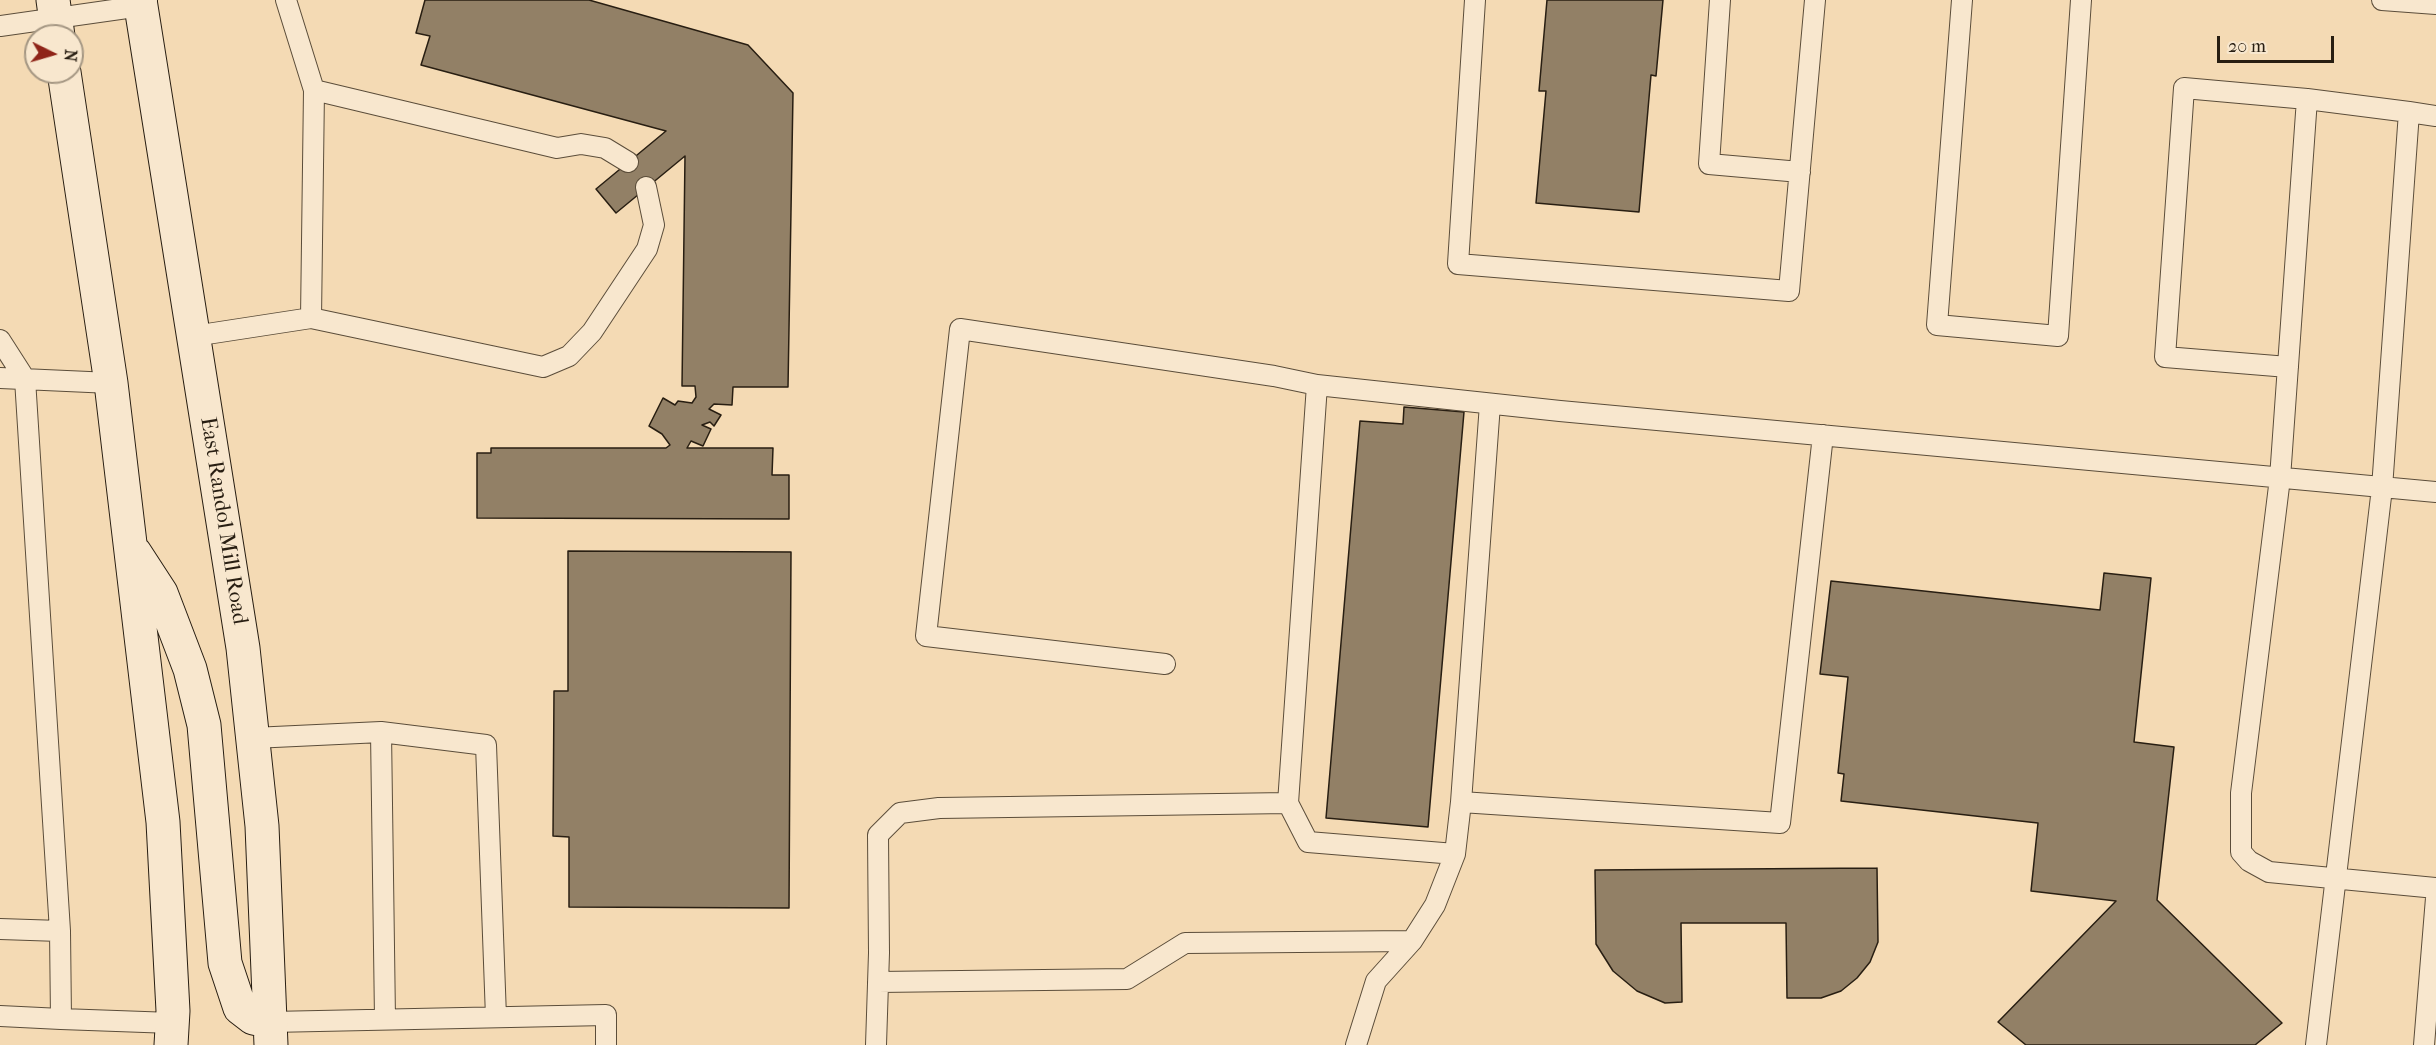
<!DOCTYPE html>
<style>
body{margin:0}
#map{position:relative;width:2436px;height:1045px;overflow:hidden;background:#f4dab4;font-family:"IM FELL French Canon",serif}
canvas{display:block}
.north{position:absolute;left:24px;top:24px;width:60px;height:60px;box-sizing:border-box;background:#f8e7ce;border:2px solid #a59783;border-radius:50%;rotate:95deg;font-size:16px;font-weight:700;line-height:24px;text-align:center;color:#281e12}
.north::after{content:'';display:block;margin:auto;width:21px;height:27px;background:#8f2418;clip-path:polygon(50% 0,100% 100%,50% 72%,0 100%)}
.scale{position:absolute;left:2217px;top:36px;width:117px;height:27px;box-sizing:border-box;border:3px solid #281e12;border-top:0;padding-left:8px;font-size:18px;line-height:21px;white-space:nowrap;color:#281e12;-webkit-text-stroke:4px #f8e7ce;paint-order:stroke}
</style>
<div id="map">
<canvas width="2436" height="1045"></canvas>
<div class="north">N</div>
<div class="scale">20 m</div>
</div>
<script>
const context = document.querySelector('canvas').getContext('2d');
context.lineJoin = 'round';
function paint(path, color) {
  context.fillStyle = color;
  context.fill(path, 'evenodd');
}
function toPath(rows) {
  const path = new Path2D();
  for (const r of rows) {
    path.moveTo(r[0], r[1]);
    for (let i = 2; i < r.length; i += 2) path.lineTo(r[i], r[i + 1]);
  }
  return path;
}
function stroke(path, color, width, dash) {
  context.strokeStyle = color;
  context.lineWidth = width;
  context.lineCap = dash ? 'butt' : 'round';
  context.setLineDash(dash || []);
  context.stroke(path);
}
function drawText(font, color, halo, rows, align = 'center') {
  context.font = font + ' "IM FELL French Canon",serif';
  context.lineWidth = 4.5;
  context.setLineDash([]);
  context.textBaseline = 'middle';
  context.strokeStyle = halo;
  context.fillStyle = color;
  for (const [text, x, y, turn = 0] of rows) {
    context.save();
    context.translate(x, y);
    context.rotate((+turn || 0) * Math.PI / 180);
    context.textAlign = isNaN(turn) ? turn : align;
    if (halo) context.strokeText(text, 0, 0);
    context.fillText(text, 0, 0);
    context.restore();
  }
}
const building = toPath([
 [425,0,589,0,748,45,793,93,788,387,733,387,732,405,714,404,709,409,721,415,714,426,710,422,702,425,711,429,703,446,691,441,687,448,773,448,772,475,789,475,789,519,477,518,477,453,491,453,491,448,666,448,670,445,662,434,649,426,663,398,675,405,678,401,692,403,696,397,695,386,682,386,685,156,616,213,596,189,666,131,421,65,430,36,416,33,425,0],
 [1547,0,1663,0,1656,76,1651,75,1639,212,1536,203,1546,91,1539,91,1547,0],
 [1404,407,1464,412,1428,827,1326,818,1360,421,1403,424,1404,407],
 [568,551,791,552,789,908,569,907,569,837,553,836,554,691,568,691,568,551],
 [2104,573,2151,578,2134,742,2174,747,2157,900,2282,1023,2255,1045,2026,1045,1998,1022,2116,901,2031,891,2038,823,1841,801,1844,774,1838,773,1848,677,1820,674,1831,581,2100,610,2104,573],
 [1877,868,1878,942,1870,962,1857,978,1841,991,1821,998,1787,998,1786,923,1681,923,1682,1002,1665,1003,1637,991,1613,971,1596,944,1595,870,1877,868]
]);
paint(building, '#928066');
stroke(building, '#281e12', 1.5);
const lane = toPath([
 [286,0,314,90],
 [1475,0,1458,264,1789,291,1815,0],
 [1720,0,1709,164,1800,172],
 [1962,0,1937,325,2058,336,2081,0],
 [2382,0,2436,4],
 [0,26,141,6,147,0],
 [2307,99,2280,478,2241,793,2241,852,2249,861,2269,872,2436,888],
 [2409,112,2436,116],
 [311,318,314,90,557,148,581,144,605,148,628,162],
 [194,336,311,318,543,367,569,356,592,332,647,249,654,225,646,187],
 [0,340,25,379,60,931,0,929],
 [2288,367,2165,357,2184,88,2307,99,2409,112,2382,488,2316,1045],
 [0,378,111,383],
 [1165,664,926,636,960,329,1274,376,1317,385],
 [381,732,486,745,496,1017],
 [253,738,381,732,385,1019],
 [1461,802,1780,823,1823,435],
 [1288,803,1308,842,1455,854],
 [60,931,61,1019,172,1023],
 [878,982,1127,979,1185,943,1412,941],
 [0,1016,61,1019],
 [271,1022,606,1015,606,1045],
 [876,1045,879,953,878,835,900,813,939,808,1288,803,1317,385,1560,411,2436,492],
 [1356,1045,1376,981,1412,941,1435,905,1455,854,1461,802,1490,404],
 [2424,1045,2436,898]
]);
const secondary = toPath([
 [53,0,58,36],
 [140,0,243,648,262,826,271,1045],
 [64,72,111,383,163,822,173,1011,171,1045],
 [135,553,161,593,190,669,204,725,225,963,240,1008,253,1018,271,1022]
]);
stroke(lane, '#5b4d3a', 22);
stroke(secondary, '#281e12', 35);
stroke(lane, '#f8e7ce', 20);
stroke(secondary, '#f8e7ce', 33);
drawText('22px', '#281e12', '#f8e7ce', [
 ["East Randol Mill Road",223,521,81]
]);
</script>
